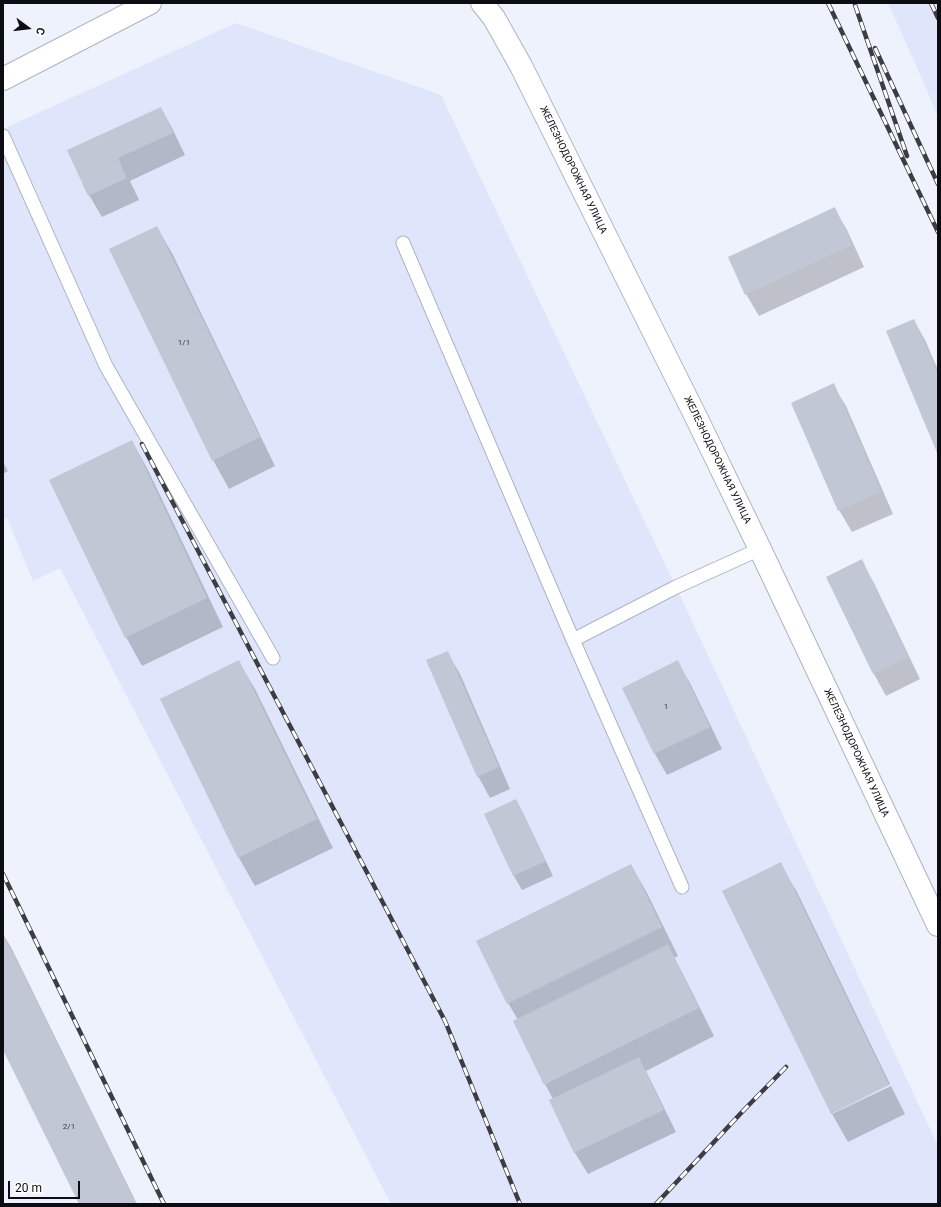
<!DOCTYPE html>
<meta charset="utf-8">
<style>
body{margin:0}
#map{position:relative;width:941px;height:1207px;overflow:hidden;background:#eef2fd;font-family:Roboto,sans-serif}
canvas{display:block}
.frame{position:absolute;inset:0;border:4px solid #0c0d12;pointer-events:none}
.north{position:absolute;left:8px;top:8px;width:40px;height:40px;-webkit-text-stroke:3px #fff;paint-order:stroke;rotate:105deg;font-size:11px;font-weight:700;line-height:16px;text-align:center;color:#0c0d12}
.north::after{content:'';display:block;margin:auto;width:14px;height:18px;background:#0c0d12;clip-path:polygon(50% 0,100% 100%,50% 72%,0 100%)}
.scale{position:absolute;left:8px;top:1181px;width:72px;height:18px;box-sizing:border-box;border:2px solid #0c0d12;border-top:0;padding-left:5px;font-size:12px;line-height:14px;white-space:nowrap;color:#0c0d12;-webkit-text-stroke:3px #fff;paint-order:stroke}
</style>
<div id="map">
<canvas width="941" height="1207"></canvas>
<div class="frame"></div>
<div class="north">С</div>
<div class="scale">20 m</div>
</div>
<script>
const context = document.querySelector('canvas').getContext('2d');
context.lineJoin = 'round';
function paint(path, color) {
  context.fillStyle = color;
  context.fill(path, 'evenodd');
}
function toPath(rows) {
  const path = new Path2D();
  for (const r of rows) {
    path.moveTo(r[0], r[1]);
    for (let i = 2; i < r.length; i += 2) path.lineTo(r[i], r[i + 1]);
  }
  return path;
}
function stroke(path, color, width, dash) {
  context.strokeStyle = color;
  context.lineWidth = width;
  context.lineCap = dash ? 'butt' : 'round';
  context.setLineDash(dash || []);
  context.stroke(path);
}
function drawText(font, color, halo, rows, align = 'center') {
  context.font = font + ' Roboto,sans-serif';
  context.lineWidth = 3.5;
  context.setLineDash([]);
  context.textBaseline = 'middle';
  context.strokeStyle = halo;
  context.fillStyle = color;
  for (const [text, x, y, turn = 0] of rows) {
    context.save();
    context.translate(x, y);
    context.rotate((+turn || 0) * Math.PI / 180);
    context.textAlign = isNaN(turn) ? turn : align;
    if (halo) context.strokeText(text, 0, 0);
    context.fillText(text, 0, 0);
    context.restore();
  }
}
paint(toPath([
 [888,3,938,3,938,117,922,79],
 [236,23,441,95,676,587,938,1146,938,1204,391,1204,60,568,33,581,7,518,3,519,3,129]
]), '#dfe6fb');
paint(toPath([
 [161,108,173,130,185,155,130,181,139,200,102,217,89,195,69,150],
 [834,208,847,230,864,267,759,316,746,294],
 [157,227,173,255,275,466,229,489,213,460],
 [914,320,926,342,938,370,938,453],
 [833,385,846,406,893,514,852,532,839,510],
 [132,441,148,470,223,627,142,666,126,637],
 [3,462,8,471,3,474],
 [861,561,874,583,920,679,886,696,874,674,827,577],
 [447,652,460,674,510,789,490,798,478,776],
 [238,661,255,689,333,848,255,886,239,858],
 [677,662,690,683,722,749,667,775,655,754,623,688],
 [516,800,524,815,553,876,522,890,514,876,485,815],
 [780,864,797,892,890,1084,832,1112,832,1114,724,891],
 [631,865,647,893,678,956,674,958,683,974,714,1036,646,1071,676,1132,588,1174,575,1153,550,1100,553,1099,545,1084,518,1020,508,1003],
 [3,934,11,947,137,1204,80,1204,3,1047],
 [891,1086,905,1114,848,1142,832,1114]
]), '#0003');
paint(toPath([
 [161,107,173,133,118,158,127,178,88,196,67,150],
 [835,207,852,245,745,295,728,257],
 [157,226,260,437,212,461,109,249],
 [914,319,938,375,938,455,886,331],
 [834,383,881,492,838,511,791,403],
 [132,440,207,598,125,638,49,480],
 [862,559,908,657,873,674,826,577],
 [448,651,499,767,477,777,426,660],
 [239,660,317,819,238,858,160,699],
 [678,660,710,727,654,754,622,688],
 [516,799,546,861,513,876,484,814],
 [781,862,889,1085,831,1114,722,891],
 [631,864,662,927,507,1004,476,941],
 [3,934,136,1204,79,1204,3,1050],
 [668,944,699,1008,544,1085,513,1021],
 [639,1057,664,1110,574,1153,549,1100]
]), '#c2c7d5');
const lane = toPath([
 [3,136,106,366,273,658],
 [403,243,573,640,682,887],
 [573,640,676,587,760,549]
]);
const secondary = toPath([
 [482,3,494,18,521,66,696,417,760,549,938,925],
 [3,79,150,3]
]);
stroke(lane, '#aeb3c0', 15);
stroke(secondary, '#aeb3c0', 24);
stroke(lane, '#fff', 13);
stroke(secondary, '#fff', 22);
const rail = toPath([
 [828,3,938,232],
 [931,3,938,18],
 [855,5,907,156],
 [875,48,938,184],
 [142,444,445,1021,520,1204],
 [3,874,164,1204],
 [656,1204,742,1112,786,1067]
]);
stroke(rail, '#3c3d44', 4.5);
stroke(rail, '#fff', 3, [9]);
drawText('8px', '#3a3c43', null, [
 ["1/1",184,343],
 ["1",666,707],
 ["2/1",69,1127]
]);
drawText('10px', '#0c0d12', '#fff', [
 ["ЖЕЛЕЗНОДОРОЖНАЯ УЛИЦА",573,170,64],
 ["ЖЕЛЕЗНОДОРОЖНАЯ УЛИЦА",717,460,64],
 ["ЖЕЛЕЗНОДОРОЖНАЯ УЛИЦА",856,753,65]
]);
</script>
